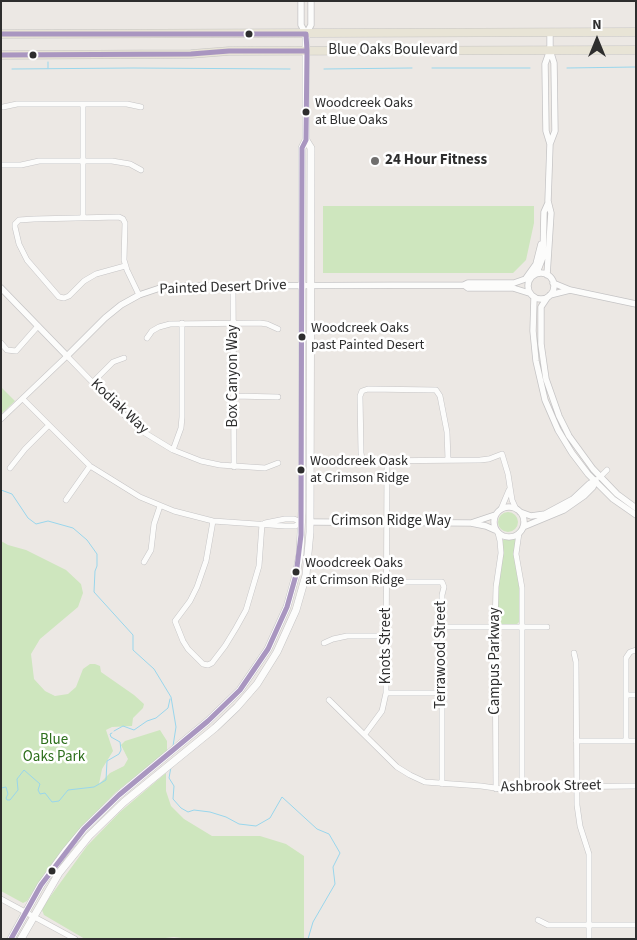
<!DOCTYPE html>
<style>
body{margin:0}
#map{position:relative;width:637px;height:940px;overflow:hidden;background:#ece8e4;font-family:"Source Sans 3",sans-serif}
canvas{display:block}
.frame{position:absolute;inset:0;border:2px solid #2e2e2e;pointer-events:none}
.north{position:absolute;left:572px;top:15px;width:50px;height:50px;-webkit-text-stroke:4px #fff;paint-order:stroke;rotate:0deg;font-size:14px;font-weight:700;line-height:20px;text-align:center;color:#2e2e2e}
.north::after{content:'';display:block;margin:auto;width:18px;height:22px;background:#2e2e2e;clip-path:polygon(50% 0,100% 100%,50% 72%,0 100%)}
</style>
<div id="map">
<canvas width="637" height="940"></canvas>
<div class="frame"></div>
<div class="north">N</div>
</div>
<script>
const context = document.querySelector('canvas').getContext('2d');
context.lineJoin = 'round';
function paint(path, color) {
  context.fillStyle = color;
  context.fill(path, 'evenodd');
}
function toPath(rows) {
  const path = new Path2D();
  for (const r of rows) {
    if (r.length === 3) {
      path.moveTo(r[0] + r[2], r[1]);
      path.arc(r[0], r[1], r[2], 0, 2 * Math.PI);
      continue;
    }
    path.moveTo(r[0], r[1]);
    for (let i = 2; i < r.length; i += 2) path.lineTo(r[i], r[i + 1]);
  }
  return path;
}
function stroke(path, color, width, dash) {
  context.strokeStyle = color;
  context.lineWidth = width;
  context.lineCap = dash ? 'butt' : 'round';
  context.setLineDash(dash || []);
  context.stroke(path);
}
function drawText(font, color, halo, rows, align = 'center') {
  context.font = font + ' "Source Sans 3",sans-serif';
  context.lineWidth = 5;
  context.setLineDash([]);
  context.textBaseline = 'middle';
  context.strokeStyle = halo;
  context.fillStyle = color;
  for (const [text, x, y, turn = 0] of rows) {
    context.save();
    context.translate(x, y);
    context.rotate((+turn || 0) * Math.PI / 180);
    context.textAlign = isNaN(turn) ? turn : align;
    if (halo) context.strokeText(text, 0, 0);
    context.fillText(text, 0, 0);
    context.restore();
  }
}
paint(toPath([
 [323,206,534,206,534,223,526,260,513,273,323,273],
 [1,387,15,401,1,414],
 [508,522,10],
 [516,539,514,553,519,583,520,621,517,624,501,624,498,621,498,591,503,552,503,540],
 [1,541,8,545,26,550,66,570,81,584,83,593,78,607,40,639,31,654,34,679,45,691,55,696,68,694,76,687,83,669,90,664,95,664,100,666,101,672,134,695,144,704,143,708,133,718,132,726,112,727,106,730,113,751,102,769,99,784,110,773,124,766,128,759,121,745,125,741,160,730,167,741,167,751,116,792,78,831,49,868,27,901,23,903,1,891],
 [166,773,166,791,171,806,184,819,212,836,260,836,286,844,304,856,304,939,189,939,174,937,157,939,85,939,44,915,42,910,47,901,87,846,120,812]
]), '#cee6be');
stroke(toPath([
 [48,62,48,68],
 [432,68,530,68],
 [567,68,636,67],
 [12,69,133,68,290,69],
 [324,69,412,68],
 [1,490,12,494,28,518,36,524,48,521,73,528,87,540,97,554,97,566,95,571,94,592,133,635,133,650,154,669,171,697,176,727,173,746],
 [114,731,123,726,134,730,147,721,156,718,168,708,170,699],
 [171,767,169,778,174,786,173,799,181,808,188,812,194,810,210,812,226,817,239,824,256,826,270,818,282,797,317,829,329,834,340,853,333,867,335,884,313,922,308,939],
 [1,788,6,787,8,794,6,798,7,800,10,800,18,790,17,779,24,770,40,784,38,790,40,794,45,793,52,802,59,801,68,790,94,787,106,780,107,761,119,754,121,750,120,742,111,737,110,734,112,733]
]), '#99d6ec', 1);
const minor = toPath([
 [83,104,83,218],
 [3,107,17,104,127,104,141,107],
 [1,165,21,165,39,161,112,161,130,164,141,170],
 [125,266,96,274,84,281,69,296,64,298,59,297,27,260,19,244,15,227,15,224,19,220,34,219,119,217,123,219,125,223,124,260,127,270,139,295],
 [233,286,234,467],
 [147,338,152,331,159,327,170,324,260,323,267,324,278,329],
 [1,343,7,350,16,351,38,326],
 [93,382,113,362,124,358],
 [234,396,278,397],
 [23,399,90,466,140,497,174,511,213,521,285,526,295,526,302,522],
 [1,419,67,356,128,419,145,433,173,450,201,461,220,465,265,468,278,463],
 [173,450,181,428,182,417,182,323],
 [448,460,447,432,440,396,436,390,368,389,362,391,360,396,361,453,362,459,365,461,480,460,489,459,502,454,508,474,512,500,516,509],
 [10,468,25,449,48,426],
 [600,477,607,470],
 [66,500,90,466],
 [501,509,509,490],
 [213,521,206,561,197,587,190,601,175,621,183,641,188,649,203,664,208,665,212,663,225,646,236,628,246,610,259,566,262,524],
 [265,523,285,519,294,519,302,522],
 [519,533,516,554,522,588,522,788],
 [144,562,151,550,154,524,160,506],
 [327,582,442,582,444,587,442,595,442,784],
 [442,627,547,627],
 [324,643,333,639,347,636,386,636],
 [574,653,576,662,577,805,580,826,589,854,589,939],
 [386,693,442,693],
 [626,695,636,695],
 [329,700,397,767,410,775,425,782,481,786,502,789,534,787,636,786],
 [365,734,382,711,386,693,387,460],
 [576,741,636,741],
 [626,741,626,658,630,652,636,650],
 [496,789,495,627,496,587,501,553,500,541,498,533],
 [1,899,75,939],
 [538,920,548,925,636,925]
]);
const tertiary = toPath([
 [301,1,301,25,306,34,311,25,311,1],
 [550,33,550,50,554,63,555,131,550,144],
 [541,286,13],
 [534,275,538,270,543,257,544,212,548,203],
 [547,275,551,213,548,201,550,144,546,131,545,64,550,50],
 [526,278,536,264,541,244],
 [553,283,570,290,636,304],
 [464,285,468,288,513,288,529,293],
 [1,288,67,356,105,318,121,305,139,295,160,288,187,286,464,285,468,283,514,283,531,277],
 [550,295,570,290],
 [534,298,533,331,536,361,545,400,558,430,572,453,588,474,613,499,636,515],
 [547,298,541,307,541,344,546,379,559,416,569,436,593,469,617,494,636,508],
 [509,522,15],
 [520,512,531,516,545,514,573,499,589,484,596,480],
 [310,522,471,523,486,526,495,530],
 [471,523,495,515],
 [523,527,564,510,584,496,593,487,595,482]
]);
const secondary = toPath([
 [11,939,41,885,65,852,84,829,119,795,208,721,240,690,268,649,287,607,296,575,300,554,302,511,302,148,306,140,306,34],
 [21,939,59,873,89,836,124,802,215,728,237,707,257,684,277,652,296,610,306,575,310,532,311,148,306,140]
]);
const primary = toPath([
 [1,34,636,32],
 [1,55,191,54,229,51,636,50]
]);
stroke(minor, '#c5c4c5', 6);
stroke(tertiary, '#c5c4c5', 7);
stroke(secondary, '#c5c4c5', 8);
stroke(primary, '#c6c5c4', 9);
stroke(minor, '#fcfcfb', 5);
stroke(tertiary, '#fcfcfb', 5.5);
stroke(secondary, '#fcfcfb', 7);
stroke(primary, '#e8e4d6', 8);
stroke(toPath([
 [1,34,306,34,307,51,306,140,302,148,301,535,296,575,287,607,268,649,240,690,208,721,119,795,84,829,41,885,11,939],
 [1,55,191,54,229,51,307,51]
]), '#a996c0', 5);
for (const [x, y, r, color] of [
 [249,34,4.5,"#2e2e2e"],
 [33,55,4.5,"#2e2e2e"],
 [306,112,4.5,"#2e2e2e"],
 [375,161,5,"#706f6e"],
 [302,337,4.5,"#2e2e2e"],
 [301,470,4.5,"#2e2e2e"],
 [296,572,4.5,"#2e2e2e"],
 [52,871,4.5,"#2e2e2e"]
]) {
  const dot = new Path2D();
  dot.arc(x, y, r, 0, 2 * Math.PI);
  context.fillStyle = color;
  context.fill(dot);
  stroke(dot, '#fff', 2);
}
drawText('14px', '#2e2e2e', '#fff', [
 ["Woodcreek Oaks",315,104],
 ["at Blue Oaks",315,121],
 ["Woodcreek Oaks",311,329],
 ["past Painted Desert",311,346],
 ["Woodcreek Oask",310,462],
 ["at Crimson Ridge",310,479],
 ["Woodcreek Oaks",305,564],
 ["at Crimson Ridge",305,581]
], 'left');
drawText('15px', '#2e2e2e', '#fff', [
 ["Blue Oaks Boulevard",393,51],
 ["Painted Desert Drive",223,288,-2],
 ["Box Canyon Way",234,376,-90],
 ["Kodiak Way",119,407,43],
 ["Crimson Ridge Way",391,522],
 ["Knots Street",387,646,-90],
 ["Terrawood Street",442,655,-90],
 ["Campus Parkway",496,661,-90],
 ["Ashbrook Street",551,787,-1]
]);
drawText('bold 15px', '#2e2e2e', '#fff', [
 ["24 Hour Fitness",385,161]
], 'left');
drawText('15px', '#2c6e1b', '#fff', [
 ["Blue",54,741],
 ["Oaks Park",54,758]
]);
</script>
